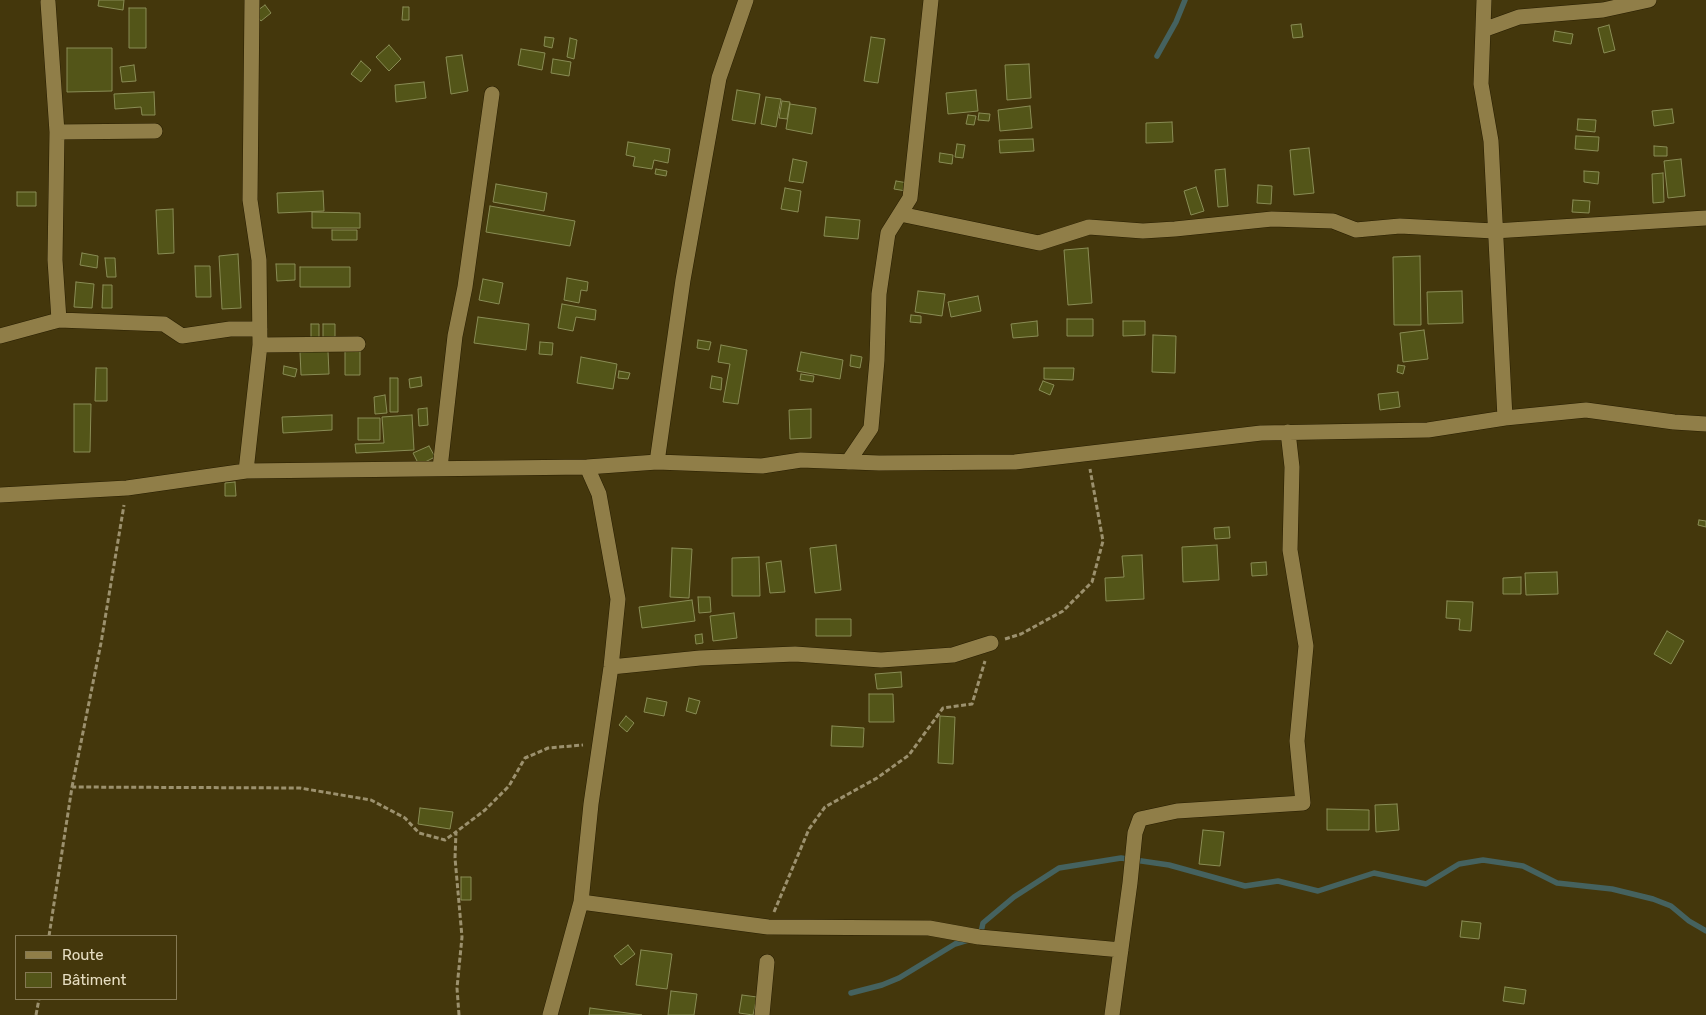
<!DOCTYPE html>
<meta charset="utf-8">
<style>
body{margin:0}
#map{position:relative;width:1706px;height:1015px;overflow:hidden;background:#44370c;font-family:Rubik,sans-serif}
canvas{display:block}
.legend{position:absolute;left:15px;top:935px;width:162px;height:65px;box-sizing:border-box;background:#44370c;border:1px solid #857954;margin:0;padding:6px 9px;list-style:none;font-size:15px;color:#e6ddc1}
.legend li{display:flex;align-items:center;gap:10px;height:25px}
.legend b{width:25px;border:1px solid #857954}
</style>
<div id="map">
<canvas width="1706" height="1015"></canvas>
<ul class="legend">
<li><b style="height:6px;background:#907e48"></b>Route</li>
<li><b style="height:14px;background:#535518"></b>Bâtiment</li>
</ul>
</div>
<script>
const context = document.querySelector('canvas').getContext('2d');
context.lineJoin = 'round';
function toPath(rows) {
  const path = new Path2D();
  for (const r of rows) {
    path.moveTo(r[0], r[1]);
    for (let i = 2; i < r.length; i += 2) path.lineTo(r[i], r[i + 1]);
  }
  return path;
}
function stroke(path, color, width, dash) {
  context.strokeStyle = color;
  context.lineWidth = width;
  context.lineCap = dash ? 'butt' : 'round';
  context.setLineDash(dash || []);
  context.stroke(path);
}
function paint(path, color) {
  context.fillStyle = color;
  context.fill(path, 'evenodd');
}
stroke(toPath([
 [1157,56,1176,22,1185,0],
 [980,937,983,923,1014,897,1059,868,1121,858,1169,865,1245,886,1278,881,1318,891,1374,873,1426,884,1459,864,1483,860,1523,866,1557,883,1612,889,1653,899,1671,906,1689,921,1706,931],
 [851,993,882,985,899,978,955,944,968,940]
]), '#45625f', 5.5);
const building = toPath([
 [99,0,124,0,123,10,98,6,99,0],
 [265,5,271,13,261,21,254,13,265,5],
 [403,7,409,7,409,20,402,20,403,7],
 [129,8,146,8,146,48,129,48,129,8],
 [1301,24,1303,37,1293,38,1291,25,1301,24],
 [1609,25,1615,50,1604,53,1598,28,1609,25],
 [1555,31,1573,34,1571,44,1553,41,1555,31],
 [545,37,554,38,552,48,544,46,545,37],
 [871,37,885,39,878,83,864,81,871,37],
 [570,38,577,40,574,59,567,57,570,38],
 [389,45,401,59,389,71,376,57,389,45],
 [67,48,112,48,112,91,67,92,67,48],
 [521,49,545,53,542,70,518,65,521,49],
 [462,55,468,91,451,94,446,57,462,55],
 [553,59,571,62,569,76,551,73,553,59],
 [361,61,371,70,361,82,351,74,361,61],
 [1029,64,1031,98,1007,100,1005,65,1029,64],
 [134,65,136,81,122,82,120,67,134,65],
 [424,82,426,98,396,102,395,85,424,82],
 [737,90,760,94,755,124,732,120,737,90],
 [976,90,978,111,948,114,946,93,976,90],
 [154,92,155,115,142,115,141,107,115,109,114,94,154,92],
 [766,97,781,99,776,127,761,124,766,97],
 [782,101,790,102,787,119,779,118,782,101],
 [790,104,816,108,812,134,786,129,790,104],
 [1030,106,1032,128,1000,131,998,110,1030,106],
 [1672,109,1674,123,1654,126,1652,111,1672,109],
 [979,113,990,114,989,121,978,120,979,113],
 [968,115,976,116,974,125,966,124,968,115],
 [1578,119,1596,120,1595,132,1577,130,1578,119],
 [1172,122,1173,142,1146,143,1146,123,1172,122],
 [1576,136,1599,137,1598,151,1575,149,1576,136],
 [1033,139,1034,151,1000,153,999,140,1033,139],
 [628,142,670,149,668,163,654,160,652,169,633,166,635,157,626,155,628,142],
 [957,144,965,145,963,158,955,157,957,144],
 [1654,146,1667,147,1667,156,1654,156,1654,146],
 [1309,148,1314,193,1294,195,1290,150,1309,148],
 [940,153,953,155,952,164,939,162,940,153],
 [793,159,807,162,803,183,789,181,793,159],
 [1681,159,1685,196,1668,198,1664,161,1681,159],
 [656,169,667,171,666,176,655,174,656,169],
 [1225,169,1228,206,1218,207,1215,170,1225,169],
 [1584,171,1599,172,1598,184,1584,182,1584,171],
 [1663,173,1664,202,1653,203,1652,174,1663,173],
 [896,181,908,183,906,191,894,189,896,181],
 [496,184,547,193,544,211,493,202,496,184],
 [1258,185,1272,186,1271,204,1257,203,1258,185],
 [1196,187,1204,211,1191,215,1184,191,1196,187],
 [785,188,801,191,798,212,781,209,785,188],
 [323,191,324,211,278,213,277,193,323,191],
 [17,192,36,192,36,206,17,206,17,192],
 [1573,200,1590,201,1589,213,1572,212,1573,200],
 [490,206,575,221,570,246,486,232,490,206],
 [173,209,174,253,158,254,156,210,173,209],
 [312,212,360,213,360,228,312,228,312,212],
 [826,217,860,220,858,239,824,236,826,217],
 [332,230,357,230,357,240,332,240,332,230],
 [1088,248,1092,303,1068,305,1064,250,1088,248],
 [82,253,98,256,97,268,80,265,82,253],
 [238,254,241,308,222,309,219,256,238,254],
 [1420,256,1421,325,1394,325,1393,257,1420,256],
 [105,258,115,258,116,277,107,277,105,258],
 [276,264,295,264,295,280,277,281,276,264],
 [195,266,210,266,211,297,196,297,195,266],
 [300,267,350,267,350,287,300,287,300,267],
 [567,278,588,282,587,291,581,290,579,303,564,300,567,278],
 [483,279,503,283,499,304,479,300,483,279],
 [76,282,94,284,92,308,74,307,76,282],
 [103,285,112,285,112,308,102,308,103,285],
 [918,291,945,294,942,316,915,312,918,291],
 [1462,291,1463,323,1428,324,1427,292,1462,291],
 [978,296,981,311,951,317,948,302,978,296],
 [562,304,596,310,595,320,576,317,573,331,558,328,562,304],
 [911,315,921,316,921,323,910,322,911,315],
 [478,317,529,324,526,350,474,343,478,317],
 [1067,319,1093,319,1093,336,1067,336,1067,319],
 [1037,321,1038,336,1013,338,1011,324,1037,321],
 [1123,321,1145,321,1145,335,1123,336,1123,321],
 [311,324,319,324,319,339,311,339,311,324],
 [323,324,335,324,335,337,323,338,323,324],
 [1424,330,1428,359,1403,362,1400,333,1424,330],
 [1153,335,1176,336,1175,373,1152,372,1153,335],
 [698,340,711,342,709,350,697,348,698,340],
 [540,342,553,343,552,355,539,354,540,342],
 [721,345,747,350,738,404,723,402,730,364,718,362,721,345],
 [328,351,329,374,301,375,300,352,328,351],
 [345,351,360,351,360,375,345,375,345,351],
 [801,352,843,360,840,379,797,371,801,352],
 [851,355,862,357,860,368,850,366,851,355],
 [581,357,617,364,613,389,577,383,581,357],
 [1398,365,1405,366,1403,374,1397,372,1398,365],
 [284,366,297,369,295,377,283,374,284,366],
 [96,368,107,368,107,401,95,401,96,368],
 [1044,368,1074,368,1073,380,1044,379,1044,368],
 [619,371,630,373,628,379,618,378,619,371],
 [801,374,814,376,813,382,800,380,801,374],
 [712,376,722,378,721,390,710,388,712,376],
 [421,377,422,386,410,388,409,379,421,377],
 [390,378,398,378,398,412,390,412,390,378],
 [1043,381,1054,385,1050,395,1039,390,1043,381],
 [1398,392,1400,407,1380,410,1378,394,1398,392],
 [385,395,387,413,375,414,374,397,385,395],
 [74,404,91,404,90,452,74,452,74,404],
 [427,408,428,425,419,426,418,409,427,408],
 [811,409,811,438,790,439,789,410,811,409],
 [332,415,332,430,283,433,282,417,332,415],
 [412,415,414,450,356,453,355,444,384,443,382,417,412,415],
 [358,418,380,418,380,440,358,440,358,418],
 [429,446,435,457,419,465,413,453,429,446],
 [235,482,236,496,225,496,225,483,235,482],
 [1699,520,1706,521,1706,527,1698,525,1699,520],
 [1229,527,1230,538,1215,539,1214,528,1229,527],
 [836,545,841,590,815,593,810,548,836,545],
 [1217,545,1219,580,1183,582,1182,547,1217,545],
 [672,548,692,549,689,598,670,597,672,548],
 [1142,555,1144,599,1106,601,1105,578,1124,577,1122,556,1142,555],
 [759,557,760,596,732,596,732,558,759,557],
 [781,561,785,592,770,593,766,563,781,561],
 [1266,562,1267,575,1252,576,1251,563,1266,562],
 [1557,572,1558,594,1526,595,1525,573,1557,572],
 [1521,577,1521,594,1503,594,1503,578,1521,577],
 [698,597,710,597,711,612,699,613,698,597],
 [692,600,695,621,642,628,639,607,692,600],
 [1447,601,1473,602,1471,631,1459,630,1460,619,1446,618,1447,601],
 [734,613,737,638,713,641,710,616,734,613],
 [816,619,851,619,851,636,816,636,816,619],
 [1667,631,1684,641,1671,664,1654,654,1667,631],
 [702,634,703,643,696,644,695,635,702,634],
 [901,672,902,687,877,689,875,674,901,672],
 [869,694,893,694,894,722,869,722,869,694],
 [647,698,667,702,664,716,644,712,647,698],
 [689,698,700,701,696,714,686,711,689,698],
 [626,716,634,723,627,732,619,725,626,716],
 [940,716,955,717,953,764,938,763,940,716],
 [832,726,864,728,863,747,831,746,832,726],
 [1397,804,1399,830,1376,832,1375,805,1397,804],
 [420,808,453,812,450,829,418,824,420,808],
 [1327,809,1369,810,1369,830,1327,830,1327,809],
 [1203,830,1224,832,1220,866,1199,864,1203,830],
 [461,877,471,877,471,900,461,900,461,877],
 [1462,921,1481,923,1479,939,1460,937,1462,921],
 [628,945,635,954,621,965,614,956,628,945],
 [641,950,672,954,667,989,636,985,641,950],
 [1505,987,1526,990,1524,1004,1503,1001,1505,987],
 [671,991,697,994,694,1015,668,1015,671,991],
 [742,995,757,997,753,1015,739,1013,742,995],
 [590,1008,642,1015,589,1015,590,1008]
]);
paint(building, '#535518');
stroke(building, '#898c55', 1);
const street = toPath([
 [1484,0,1481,84,1491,141,1505,418],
 [48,2,57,132,55,260,59,320],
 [1483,30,1519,17,1603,10,1649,0],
 [57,132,155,131],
 [900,214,1039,243,1089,227,1143,231,1175,229,1272,219,1333,221,1356,230,1400,226,1494,231,1706,218],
 [0,336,59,320,164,324,182,336,230,329,260,329],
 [260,345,358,344],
 [657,462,683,280,719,78,746,0],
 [848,462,871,428,877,360,879,294,888,233,910,198,931,0],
 [440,468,455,336,465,287,492,94],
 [246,471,260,345,259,260,250,200,252,0],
 [0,495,127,488,246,471,587,467,657,462,762,466,801,460,879,463,1015,462,1261,433,1428,430,1505,418,1586,410,1674,422,1706,424],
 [611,667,700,658,795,654,881,660,953,655,991,643],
 [581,902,768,927,929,928,979,937,1121,950],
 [550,1015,581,902,591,804,611,667,618,599,599,494,587,467],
 [762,1015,767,962],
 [1112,1015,1130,883,1135,833,1140,819,1177,811,1303,803,1297,741,1306,646,1290,550,1292,467,1288,432]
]);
stroke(street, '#281e02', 16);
stroke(toPath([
 [1005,639,1021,634,1063,611,1092,582,1103,541,1090,469],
 [72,787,101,643,124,505],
 [774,912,809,829,825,807,877,778,909,755,943,708,972,704,985,661],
 [49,936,72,787,300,788,371,800,405,818,419,833,445,840,456,832],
 [36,1015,39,999],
 [459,1015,457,988,462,937,455,858,456,832,485,810,509,786,525,758,548,748,583,745]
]), '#9c916e', 3, [5, 2.5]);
stroke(street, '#907e48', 15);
</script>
